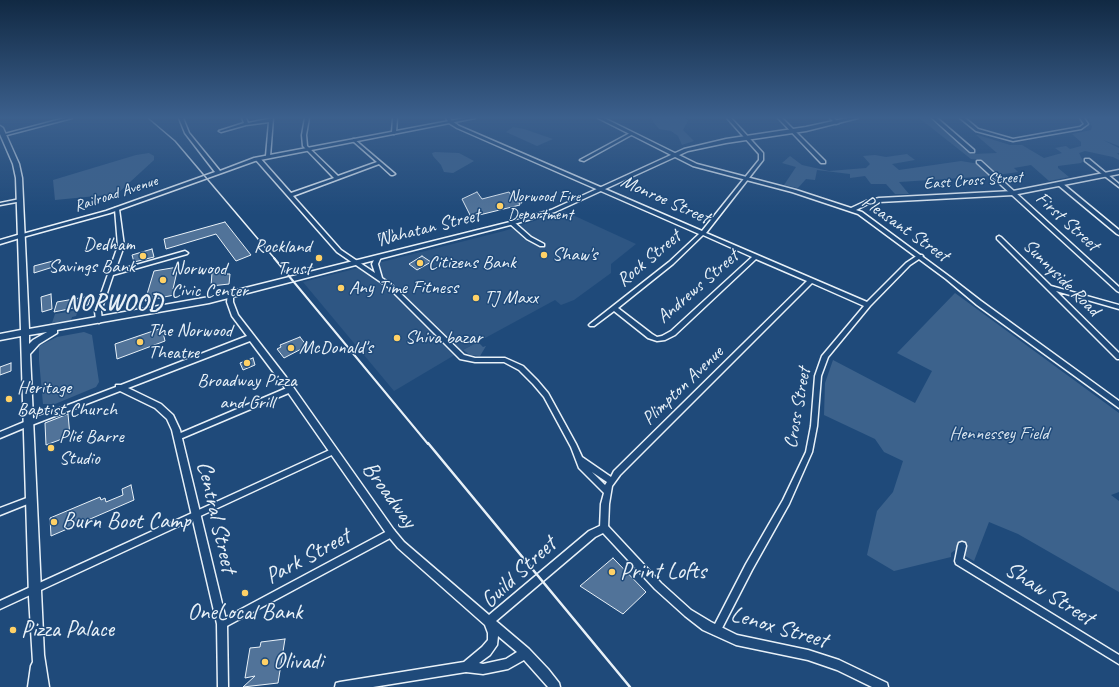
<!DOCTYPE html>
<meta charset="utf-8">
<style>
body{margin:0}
canvas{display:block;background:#1f4a7a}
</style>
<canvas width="1119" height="687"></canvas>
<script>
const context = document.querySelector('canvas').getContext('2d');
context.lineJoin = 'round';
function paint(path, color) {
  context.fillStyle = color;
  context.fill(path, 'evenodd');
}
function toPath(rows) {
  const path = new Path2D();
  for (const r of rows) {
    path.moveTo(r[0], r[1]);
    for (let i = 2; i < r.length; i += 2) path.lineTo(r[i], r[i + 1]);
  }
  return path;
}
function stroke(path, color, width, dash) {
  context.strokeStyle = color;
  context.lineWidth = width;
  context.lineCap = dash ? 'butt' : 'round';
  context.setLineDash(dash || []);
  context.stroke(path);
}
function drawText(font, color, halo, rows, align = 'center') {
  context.font = font + ' Caveat,sans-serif';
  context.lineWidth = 3;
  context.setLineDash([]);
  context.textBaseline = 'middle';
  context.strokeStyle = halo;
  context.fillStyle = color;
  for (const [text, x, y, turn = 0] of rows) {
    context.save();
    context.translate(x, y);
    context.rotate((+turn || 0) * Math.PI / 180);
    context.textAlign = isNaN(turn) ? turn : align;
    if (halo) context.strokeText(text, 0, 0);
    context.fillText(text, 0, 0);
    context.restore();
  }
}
paint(toPath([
 [564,211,636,244,611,264,611,273,574,300,561,305,555,300,463,350,394,391,303,282,504,231]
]), '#2e5683');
paint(toPath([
 [650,118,686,118,688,121,683,130,694,141,682,145,678,136,671,131,659,129],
 [919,118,930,118,972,154,997,153,976,135,978,135,1010,145,1022,145,1044,158,1062,153,1055,148,1066,146,1070,149,1081,146,1081,142,1072,134,1091,130,1092,127,1088,118,1119,118,1119,146,1103,140,1119,148,1119,153,1117,153,1119,155,1119,160,1113,157,1085,151,1079,153,1083,161,1081,163,1058,166,1058,168,1069,177,1049,181,1031,165,1014,168,1018,172,997,175,982,160,971,159],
 [513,127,524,129,553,139,537,146,506,132],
 [435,152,459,153,474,161,453,173,444,172,441,165,433,156,432,153],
 [149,153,154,156,154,160,117,194,55,200,53,180,136,155],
 [907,154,915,160,892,164,899,170,961,161,979,164,992,176,899,182,909,194,895,194,886,184,871,184,865,176,850,178,850,174,817,170,815,180,806,179,798,188,784,185,796,167,782,163,790,156,802,165,829,171,866,168,870,164,863,156,875,155,886,157],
 [955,293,1119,413,1119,492,1111,495,1119,501,1119,592,1018,534,989,522,974,561,955,550,951,553,951,557,894,571,867,555,877,511,893,492,903,461,884,452,875,439,824,415,825,383,833,360,915,403,932,371,897,353],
 [78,310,76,316,72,317,71,320,52,323,55,314],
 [84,332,92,335,99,382,96,387,55,404,43,404,39,360,39,346,57,337],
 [478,342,483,347,486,346,480,356,470,355,463,350]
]), '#3c628c');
const building = toPath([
 [477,192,482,199,509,192,513,198,518,197,522,203,519,203,520,205,471,217,462,199,477,192],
 [225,222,251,255,236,261,216,234,166,249,164,239,225,222],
 [392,230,395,238,380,241,378,234,392,230],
 [152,249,154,257,134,262,132,255,152,249],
 [422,256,431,262,417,270,409,264,422,256],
 [53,261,53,267,34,273,34,266,53,261],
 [178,267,173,289,176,288,174,295,145,301,154,271,178,267],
 [220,272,220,274,230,274,229,284,211,286,212,273,220,272],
 [51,294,52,309,42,312,41,297,51,294],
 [91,296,88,305,54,312,57,302,91,296],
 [162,328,165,341,117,359,115,344,162,328],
 [300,337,307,346,284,358,277,349,281,347,280,345,300,337],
 [253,358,255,365,243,370,240,363,253,358],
 [11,363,11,371,0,375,0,367,11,363],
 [68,414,70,436,46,445,45,423,68,414],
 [131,485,134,500,51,536,50,518,100,497,101,500,105,498,106,502,123,495,122,489,131,485],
 [613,558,646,592,623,614,580,586,613,558],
 [285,639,278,683,243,687,255,676,245,678,250,648,260,647,261,642,285,639]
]);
paint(building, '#517399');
stroke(building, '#e8f1f8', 1);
const minor = toPath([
 [65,118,72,118,3,136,1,135,65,118],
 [242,118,246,118,248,123,273,118,270,157,266,156,269,122,246,125,221,132,219,131,244,123,242,118],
 [305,118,309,118,306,135,307,146,338,176,377,162,353,141,353,139,354,139,395,174,393,175,391,175,379,164,293,196,341,250,375,273,372,264,376,256,380,256,381,257,378,264,382,278,392,285,464,355,475,358,505,358,523,366,537,380,548,393,576,444,582,457,611,477,614,471,807,281,756,259,675,335,665,340,657,341,648,338,614,311,594,326,590,326,589,325,590,324,669,262,699,234,457,128,449,123,446,118,450,118,452,121,459,126,702,231,759,160,759,154,727,118,731,118,763,153,763,160,706,233,867,302,906,263,918,255,922,255,923,256,922,257,910,265,870,306,828,357,821,376,817,426,812,452,789,504,752,570,719,634,716,635,713,634,712,631,713,628,746,564,783,500,806,452,811,426,815,376,822,356,864,306,812,283,620,475,612,486,609,504,608,528,607,531,604,532,601,531,600,528,601,504,604,493,579,468,571,447,544,397,533,384,519,370,504,362,475,362,460,359,388,287,337,252,256,160,256,158,260,158,291,193,334,178,303,146,302,135,305,118],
 [703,235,752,257,671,331,662,336,657,337,652,334,618,308,673,264,703,235],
 [592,472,607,482,605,485,592,472],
 [393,118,397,118,396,133,394,134,392,133,393,118],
 [778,118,782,118,825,161,825,163,821,163,778,118],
 [830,118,834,118,839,123,836,124,830,118],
 [932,118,937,118,974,150,974,152,970,152,932,118],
 [960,118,965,118,978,129,1013,139,1080,127,1084,124,1080,118,1084,118,1088,124,1081,129,1013,141,976,131,960,118],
 [630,133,633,134,584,161,580,160,630,133],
 [1085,159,1089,159,1119,184,1119,187,1085,161,1085,159],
 [977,161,981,161,1119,287,1119,292,1117,291,977,163,977,161],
 [1058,183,1062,183,1119,230,1119,235,1117,234,1058,185,1058,183],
 [20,199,22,200,22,201,0,205,0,203,20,199],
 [115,208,117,208,119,209,124,246,115,271,185,251,188,253,187,254,113,275,101,311,102,321,99,323,96,321,95,311,118,246,115,209,115,208],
 [512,221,514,222,531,237,544,244,544,246,540,246,527,239,510,224,510,222,512,221],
 [21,234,24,236,23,237,0,244,0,240,21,234],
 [999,236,1001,237,1051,286,1119,305,1119,309,1056,291,1119,353,1119,359,1117,359,997,239,997,237,999,236],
 [289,387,291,388,292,390,291,392,180,439,178,440,176,439,175,437,176,435,289,387],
 [29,420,31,421,32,423,31,425,0,438,0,432,29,420],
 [334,448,336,449,337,451,336,453,0,609,0,601,334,448],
 [32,496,35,497,36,499,35,501,0,515,0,508,32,496],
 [391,529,394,530,395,533,394,536,225,627,222,628,219,627,218,624,219,621,391,529],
 [962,542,965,543,966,546,963,559,1119,655,1119,664,956,564,955,561,958,546,959,543,962,542]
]);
const tertiary = toPath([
 [179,118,183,118,189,133,220,171,254,158,465,118,475,118,255,161,110,213,23,237,19,237,19,235,106,211,215,172,185,133,179,118],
 [598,118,604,118,697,164,796,190,851,208,866,201,879,198,1013,191,1119,170,1119,174,1013,195,879,202,870,203,856,210,862,212,950,277,981,301,1119,401,1119,408,977,305,946,279,858,214,792,192,693,166,598,118],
 [228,293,232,293,233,295,233,302,238,315,286,377,394,530,404,542,489,615,589,531,604,524,607,525,661,583,691,610,711,622,737,635,808,650,839,660,887,683,888,687,872,687,837,670,808,660,736,645,703,630,685,616,655,589,603,533,595,537,496,621,529,649,548,669,559,683,560,687,548,687,524,660,508,669,483,674,466,672,373,687,335,687,336,683,340,682,464,662,482,647,488,640,488,633,485,625,398,548,388,536,280,381,250,341,128,388,161,404,173,415,180,430,227,624,228,687,218,687,217,624,172,430,167,419,155,408,120,391,29,426,26,425,25,423,26,421,116,387,116,385,121,385,247,336,232,316,227,302,228,293],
 [498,636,517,652,506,659,483,664,479,663,490,655,497,645,498,636]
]);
const secondary = toPath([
 [847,118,858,118,806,131,726,143,688,151,555,212,514,224,209,303,57,330,57,333,39,344,30,354,44,655,49,687,28,687,31,666,33,662,29,597,21,336,0,340,0,334,21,330,16,178,13,164,0,134,0,126,3,128,19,164,22,178,29,329,209,297,510,222,551,210,684,149,726,139,806,127,847,118],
 [47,332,33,340,29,344,29,335,47,332]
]);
stroke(minor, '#e8f1f8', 3);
stroke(tertiary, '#e8f1f8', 3);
stroke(secondary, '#e8f1f8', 3);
paint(minor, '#1f4a7a');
paint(tertiary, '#1f4a7a');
paint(secondary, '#1f4a7a');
stroke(toPath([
 [148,118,175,141,275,259]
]), '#e8f1f8', 1.5);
stroke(toPath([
 [274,258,428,444]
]), '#e8f1f8', 2);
stroke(toPath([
 [428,443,630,687]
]), '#e8f1f8', 2.5);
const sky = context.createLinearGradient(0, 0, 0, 214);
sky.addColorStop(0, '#112943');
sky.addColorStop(0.55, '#3c608d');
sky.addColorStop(1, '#3c608d00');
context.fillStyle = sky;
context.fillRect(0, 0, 1119, 214);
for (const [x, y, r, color] of [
 [500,206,4,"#ffd166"],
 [544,255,4,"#ffd166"],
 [143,256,4,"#ffd166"],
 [319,258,4,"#ffd166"],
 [420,263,4,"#ffd166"],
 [163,280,4,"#ffd166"],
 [341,288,4,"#ffd166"],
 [476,298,4,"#ffd166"],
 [397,338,4,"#ffd166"],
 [140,342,4,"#ffd166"],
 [291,348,4,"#ffd166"],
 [247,363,4,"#ffd166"],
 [9,399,4,"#ffd166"],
 [51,448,4,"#ffd166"],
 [54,522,4,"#ffd166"],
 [612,572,4,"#ffd166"],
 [245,593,4,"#ffd166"],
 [13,630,4,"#ffd166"],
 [265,662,4,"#ffd166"]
]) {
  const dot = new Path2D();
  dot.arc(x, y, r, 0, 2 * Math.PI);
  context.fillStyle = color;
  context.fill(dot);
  stroke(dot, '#1f4a7a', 1.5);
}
drawText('16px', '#e8f1f8', '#1f4a7a', [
 ["East Cross Street",973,181,-4],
 ["Railroad Avenue",116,194,-18]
]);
drawText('16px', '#e8f1f8', '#1f4a7a', [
 ["Norwood Fire",508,197],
 ["Department",508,215]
], 'left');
drawText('19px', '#e8f1f8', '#1f4a7a', [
 ["Monroe Street",665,200,24],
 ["First Street",1067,222,42],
 ["Nahatan Street",429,228,-14],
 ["Pleasant Street",905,229,35],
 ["Rock Street",649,259,-40],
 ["Sunnyside Road",1061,278,45],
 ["Andrews Street",698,287,-41],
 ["Plimpton Avenue",683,386,-44],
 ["Cross Street",798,408,-80]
]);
drawText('19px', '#e8f1f8', '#1f4a7a', [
 ["Dedham",135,245,"right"],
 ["Savings Bank",135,267,"right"],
 ["Rockland",311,247,"right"],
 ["Trust",311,269,"right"],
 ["Shaw's",552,255],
 ["Citizens Bank",428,263],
 ["Norwood",171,269],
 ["Civic Center",171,291],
 ["Any Time Fitness",349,288],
 ["TJ Maxx",484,298],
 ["The Norwood",148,331],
 ["Theatre",148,353],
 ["Shiva bazar",405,338],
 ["McDonald's",299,348],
 ["Broadway Pizza",247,381,"center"],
 ["and Grill",247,403,"center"],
 ["Heritage",17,388],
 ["Baptist Church",17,410],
 ["Plié Barre",59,437],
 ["Studio",59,459]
], 'left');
drawText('19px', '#d7e3ed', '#1f4a7a', [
 ["Hennessey Field",999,434]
]);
context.letterSpacing = '1px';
drawText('bold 23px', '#e8f1f8', '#1f4a7a', [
 ["NORWOOD",114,304]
]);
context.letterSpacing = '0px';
drawText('23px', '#e8f1f8', '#1f4a7a', [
 ["Broadway",389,495,54],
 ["Central Street",216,517,77],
 ["Park Street",308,557,-28],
 ["Guild Street",519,573,-43],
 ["Shaw Street",1049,594,32],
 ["Lenox Street",779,628,16]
]);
drawText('23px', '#e8f1f8', '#1f4a7a', [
 ["Burn Boot Camp",62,522],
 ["Print Lofts",620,572],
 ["OneLocal Bank",245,613,"center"],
 ["Pizza Palace",21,630],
 ["Olivadi",273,662]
], 'left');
</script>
